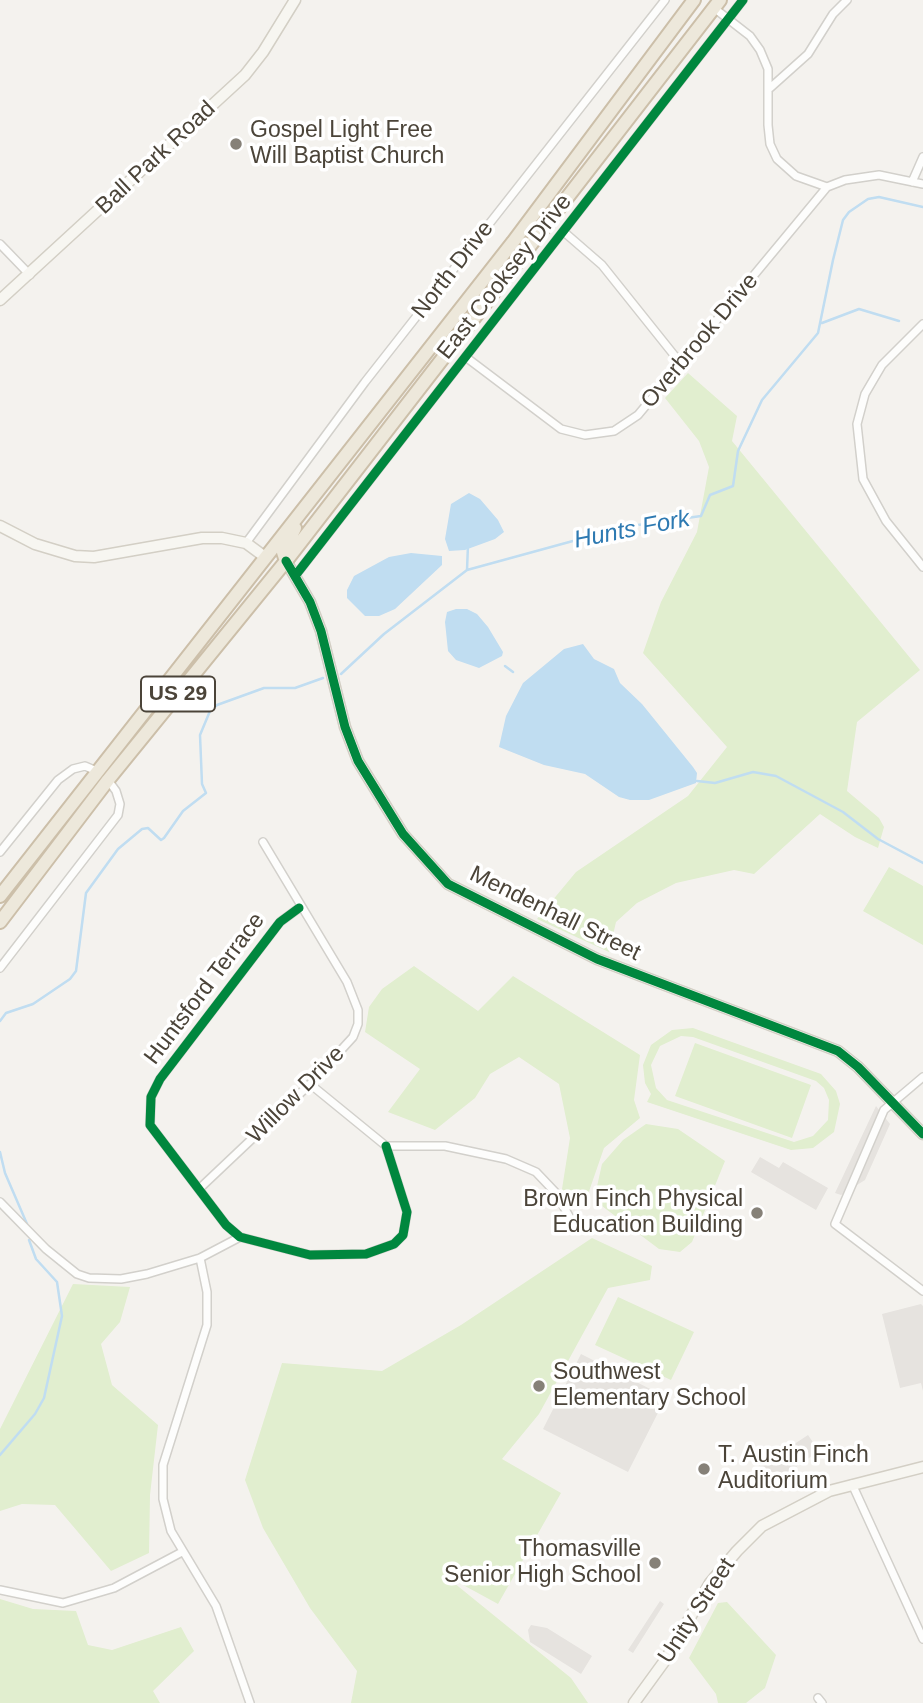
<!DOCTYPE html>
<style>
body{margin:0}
canvas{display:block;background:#f4f2ee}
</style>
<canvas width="923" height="1703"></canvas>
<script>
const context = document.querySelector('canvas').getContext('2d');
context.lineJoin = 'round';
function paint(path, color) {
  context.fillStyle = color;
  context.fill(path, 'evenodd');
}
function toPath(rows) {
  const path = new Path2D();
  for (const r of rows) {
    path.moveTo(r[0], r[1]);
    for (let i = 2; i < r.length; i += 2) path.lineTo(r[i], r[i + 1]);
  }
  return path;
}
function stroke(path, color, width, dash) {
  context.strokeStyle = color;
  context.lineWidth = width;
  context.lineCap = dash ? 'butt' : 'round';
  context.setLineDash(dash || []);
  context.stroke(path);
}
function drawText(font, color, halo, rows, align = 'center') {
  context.font = font + ' Arial,sans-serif';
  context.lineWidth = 7;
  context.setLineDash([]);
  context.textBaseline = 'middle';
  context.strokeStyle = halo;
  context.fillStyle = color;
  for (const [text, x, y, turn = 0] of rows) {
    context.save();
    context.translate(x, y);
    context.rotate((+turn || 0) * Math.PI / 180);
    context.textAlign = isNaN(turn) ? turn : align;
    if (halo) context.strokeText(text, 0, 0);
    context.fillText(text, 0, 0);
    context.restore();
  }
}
paint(toPath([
 [688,373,737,416,732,441,920,670,857,722,847,791,879,818,884,827,878,848,855,837,820,814,754,874,734,870,676,883,637,903,616,922,609,952,537,919,576,872,688,796,727,747,643,653,661,602,697,532,709,467,699,441,665,398],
 [889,867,923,886,923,945,863,911],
 [414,966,478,1011,513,976,640,1055,634,1100,640,1118,604,1148,586,1200,571,1205,562,1189,570,1138,559,1084,519,1057,490,1074,475,1098,435,1130,388,1112,420,1069,365,1032,369,1007,382,989],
 [693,1028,821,1074,836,1091,840,1104,834,1132,813,1148,791,1150,647,1102,651,1094,645,1083,643,1065,651,1045,672,1030],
 [681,1036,693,1037,816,1081,824,1088,829,1100,828,1120,813,1136,794,1142,667,1100,656,1088,651,1065,660,1046],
 [695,1043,811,1085,792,1138,675,1096],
 [646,1124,678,1129,725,1161,692,1242,680,1252,659,1249,594,1200,602,1164,623,1140],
 [592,1238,652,1266,650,1280,608,1288,539,1414,502,1459,561,1493,498,1604,443,1574,571,1678,588,1703,351,1703,357,1671,310,1608,263,1528,245,1480,282,1363,382,1371,461,1325],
 [73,1284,130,1287,120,1322,101,1344,112,1385,158,1425,150,1495,149,1553,111,1571,55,1505,22,1504,0,1511,0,1429],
 [618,1297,694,1332,671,1380,595,1345],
 [0,1599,33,1609,76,1611,88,1645,112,1650,181,1627,194,1651,153,1691,160,1703,0,1703],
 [727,1602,776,1655,765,1688,746,1703,718,1703,716,1694,689,1658,718,1603]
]), '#e1eecf');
paint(toPath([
 [876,1106,890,1124,865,1180,841,1195,835,1193],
 [760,1157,779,1168,783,1162,828,1188,816,1210,751,1172],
 [921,1304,923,1306,923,1391,921,1383,900,1388,882,1314],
 [581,1354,666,1397,628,1472,543,1429],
 [808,1435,819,1451,767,1487,755,1470],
 [660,1601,664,1604,633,1653,628,1650],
 [531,1625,547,1628,592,1656,581,1674,530,1642,528,1630]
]), '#e6e3df');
paint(toPath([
 [469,493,480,499,498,520,504,532,495,539,465,550,449,551,445,539,451,504],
 [411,553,442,556,442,565,395,609,379,616,365,616,347,598,347,590,354,576,389,557],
 [456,609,467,609,477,614,488,627,503,652,502,656,479,668,456,660,448,651,445,622,447,612],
 [583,644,594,659,614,669,620,683,642,704,693,767,697,773,696,783,649,800,630,800,619,797,585,774,544,765,499,747,506,716,523,683,564,649]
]), '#c0ddf1');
stroke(toPath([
 [822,323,859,309,899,321],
 [467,570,468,545],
 [505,666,513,672],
 [341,674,384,634,467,570,624,527,701,516,710,495,733,486,738,451,762,400,818,333,833,260,843,220,849,212,868,199,879,197,923,207],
 [697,781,715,783,753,772,776,776,843,812,878,839,923,863],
 [0,1021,6,1013,33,1004,70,979,76,971,86,893,118,849,142,829,148,828,161,840,164,838,183,811,206,793,202,784,200,735,210,711,217,705,264,688,295,688,323,678],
 [0,1152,5,1173,27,1224],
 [0,1455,35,1414,44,1398,62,1316,57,1282,36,1259,29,1240]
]), '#c0ddf1', 2.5);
const street = toPath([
 [714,8,750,36,760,50,768,69,768,125,770,144,777,159,796,176,827,187],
 [770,88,808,54,833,14,847,0],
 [912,182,923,157],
 [564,232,602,265,682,365],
 [0,244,30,275],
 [923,324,882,365,865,394,857,424,863,479,886,521,923,567],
 [467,358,561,429,585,435,614,431,638,415,827,187,845,180,879,175,923,184],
 [246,543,365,382,665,0],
 [295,576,743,0],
 [0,852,58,780,73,769,85,766,99,772],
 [299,908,280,922,160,1079,151,1097,150,1125,226,1225,240,1237,310,1255,366,1254,394,1244,403,1235,407,1212,386,1146],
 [0,968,118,815,120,804,116,791,108,780],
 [923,1077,884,1110,835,1224,923,1291],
 [310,1084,386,1146],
 [386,1146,445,1146,506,1159,536,1172,556,1193,570,1218],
 [199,1189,310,1084,353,1037,358,1024,358,1010,347,982,263,842],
 [0,1202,46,1249,77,1274,89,1278,121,1279,147,1274,200,1258,240,1237],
 [200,1258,207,1292,207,1325,163,1465,163,1499,171,1531,216,1606,250,1703],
 [852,1484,923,1639],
 [0,1590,63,1603,114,1588,182,1552],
 [818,1698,822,1703]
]);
const secondary = toPath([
 [0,300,245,75,263,52,295,0],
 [0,526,35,544,75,556,94,557,202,538,222,538,246,543,265,557],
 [286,561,310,602,321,631,345,727,358,761,403,834,448,884,597,959,838,1051,858,1067,923,1134],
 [634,1703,666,1659,710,1583,737,1551,762,1526,829,1491,923,1467]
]);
const highway = toPath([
 [286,561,283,552,295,528],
 [0,896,513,242,694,0],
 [0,922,108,780,286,561,720,0]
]);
stroke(street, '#d2d0cb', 10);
stroke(secondary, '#d3cfc5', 13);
stroke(highway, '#ccbfa9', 16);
stroke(street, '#fdfdfc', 7);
stroke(secondary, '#f7f6f1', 10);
stroke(highway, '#ede8db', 12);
stroke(toPath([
 [286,561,310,602,321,631,345,727,358,761,403,834,448,884,597,959,838,1051,858,1067,923,1134],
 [295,576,743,0],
 [299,908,280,922,160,1079,151,1097,150,1125,226,1225,240,1237,310,1255,366,1254,394,1244,403,1235,407,1212,386,1146]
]), '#00873e', 9);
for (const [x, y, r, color] of [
 [236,144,7,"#868178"],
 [757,1213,7,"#868178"],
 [539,1386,7,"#868178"],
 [704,1469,7,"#868178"],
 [655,1563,7,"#868178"]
]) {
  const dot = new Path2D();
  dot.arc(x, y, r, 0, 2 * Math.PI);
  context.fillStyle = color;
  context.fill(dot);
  stroke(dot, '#fff', 2.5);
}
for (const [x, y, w] of [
 [178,694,74]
]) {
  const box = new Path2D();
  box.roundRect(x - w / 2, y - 17.5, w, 35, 5);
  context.fillStyle = '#fff';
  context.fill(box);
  stroke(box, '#4b4439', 2);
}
drawText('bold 21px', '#4b4439', null, [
 ["US 29",178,694]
]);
drawText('23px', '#4b4439', '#fff', [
 ["Gospel Light Free",250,131],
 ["Will Baptist Church",250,157],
 ["Brown Finch Physical",743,1200,"right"],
 ["Education Building",743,1226,"right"],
 ["Southwest",553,1373],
 ["Elementary School",553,1399],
 ["T. Austin Finch",718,1456],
 ["Auditorium",718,1482],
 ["Thomasville",641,1550,"right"],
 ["Senior High School",641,1576,"right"]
], 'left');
drawText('23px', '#4b4439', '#fff', [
 ["Ball Park Road",156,158,-43],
 ["North Drive",453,270,-52],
 ["East Cooksey Drive",505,277,-52],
 ["Overbrook Drive",700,341,-50],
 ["Mendenhall Street",555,914,26],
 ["Huntsford Terrace",205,989,-53],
 ["Willow Drive",296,1095,-45],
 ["Unity Street",697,1611,-57]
]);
drawText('italic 24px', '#2e7ab2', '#fff', [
 ["Hunts Fork",632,530,-11]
]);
</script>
